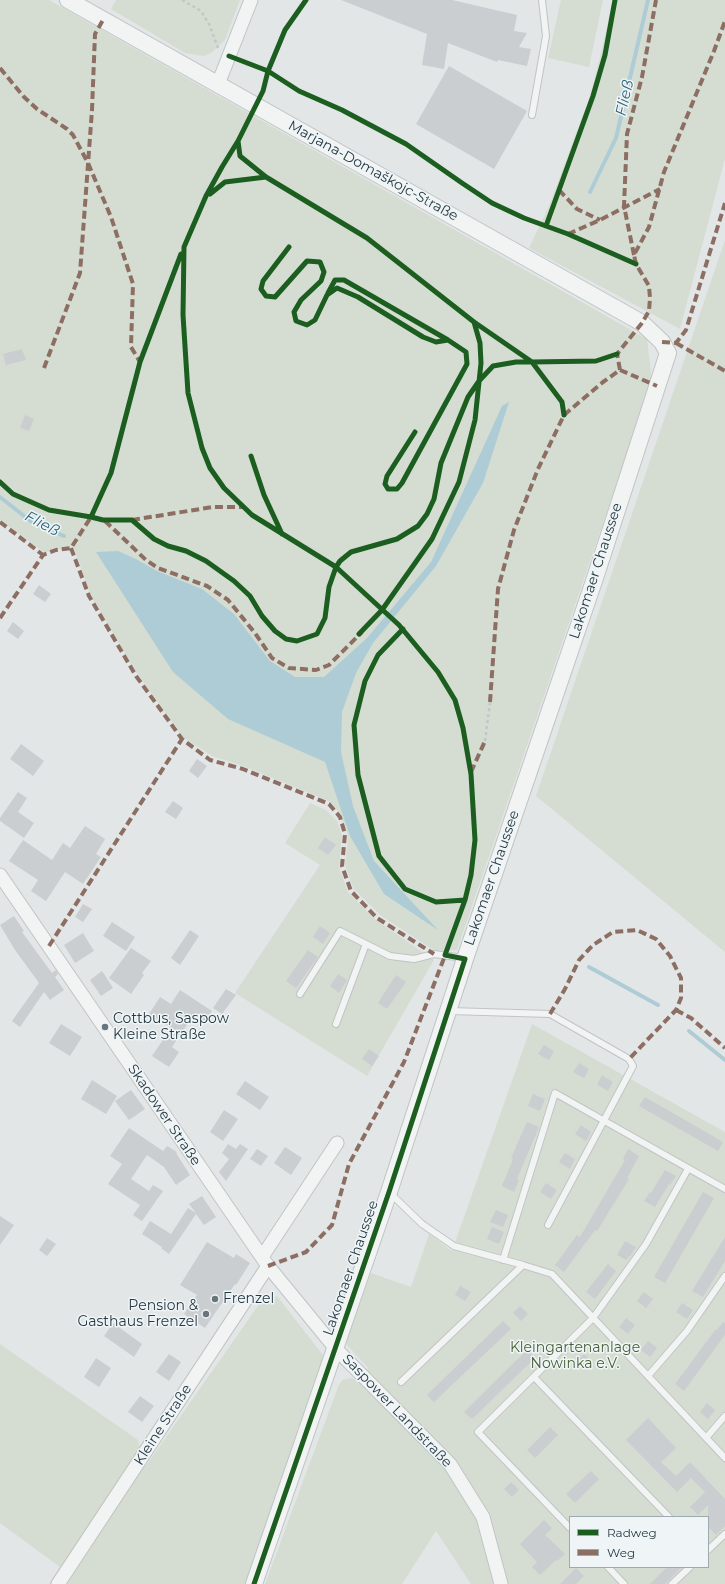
<!DOCTYPE html>
<meta charset="utf-8">
<style>
body{margin:0}
#map{position:relative;width:725px;height:1584px;overflow:hidden;background:#e2e6e7;font-family:Montserrat,sans-serif}
canvas{display:block}
.legend{position:absolute;left:569px;top:1516px;width:140px;height:52px;box-sizing:border-box;background:#eff5f7;border:1px solid #9faaaf;margin:0;padding:5px 7px;list-style:none;font-size:12px;color:#273943}
.legend li{display:flex;align-items:center;gap:8px;height:20px}
.legend b{width:20px;border:1px solid #9faaaf}
</style>
<div id="map">
<canvas width="725" height="1584"></canvas>
<ul class="legend">
<li><b style="height:5px;background:#1b5e20"></b>Radweg</li>
<li><b style="height:5px;background:#8d6e63"></b>Weg</li>
</ul>
</div>
<script>
const context = document.querySelector('canvas').getContext('2d');
context.lineJoin = 'round';
function paint(path, color) {
  context.fillStyle = color;
  context.fill(path, 'evenodd');
}
function toPath(rows) {
  const path = new Path2D();
  for (const r of rows) {
    path.moveTo(r[0], r[1]);
    for (let i = 2; i < r.length; i += 2) path.lineTo(r[i], r[i + 1]);
  }
  return path;
}
function stroke(path, color, width, dash) {
  context.strokeStyle = color;
  context.lineWidth = width;
  context.lineCap = dash ? 'butt' : 'round';
  context.setLineDash(dash || []);
  context.stroke(path);
}
function drawText(font, color, halo, rows, align = 'center') {
  context.font = font + ' Montserrat,sans-serif';
  context.lineWidth = 3;
  context.setLineDash([]);
  context.textBaseline = 'middle';
  context.strokeStyle = halo;
  context.fillStyle = color;
  for (const [text, x, y, turn = 0] of rows) {
    context.save();
    context.translate(x, y);
    context.rotate((+turn || 0) * Math.PI / 180);
    context.textAlign = isNaN(turn) ? turn : align;
    if (halo) context.strokeText(text, 0, 0);
    context.fillText(text, 0, 0);
    context.restore();
  }
}
paint(toPath([
 [0,0,49,0,647,339,652,380,457,950,435,951,380,915,353,888,345,865,348,837,340,814,331,802,243,766,212,756,183,737,136,672,91,596,73,546,45,553,0,520],
 [116,0,240,0,225,40,211,53,204,56,185,53,111,9],
 [561,0,603,0,589,67,548,58],
 [613,0,725,0,725,159,680,329,529,248,549,206,590,96,602,49],
 [725,240,725,952,536,796],
 [310,803,326,810,337,821,342,835,339,867,348,892,376,920,434,960,367,1076,235,993,320,865,285,843],
 [532,1024,725,1132,725,1584,471,1584,436,1531,402,1584,265,1584,338,1387,342,1380,351,1378,359,1381,368,1368,345,1343,371,1273,411,1287,429,1234,452,1251],
 [570,1517,708,1517,708,1567,570,1567],
 [277,1296,326,1359,247,1584,49,1584,60,1567,0,1523,0,1344,138,1440,145,1467,262,1300]
]), '#d5ddd2');
paint(toPath([
 [509,402,483,483,436,566,373,643,356,673,342,712,341,752,353,806,374,861,438,930,384,894,350,836,325,762,228,719,173,672,96,552,118,551,136,559,157,571,202,589,234,614,270,661,295,677,324,677,367,638,431,562,502,406]
]), '#aeccd5');
stroke(toPath([
 [590,192,616,138,648,0],
 [0,497,33,523,64,536],
 [589,967,658,1005],
 [689,1031,725,1060]
]), '#aeccd5', 4);
paint(toPath([
 [341,0,452,0,517,15,514,31,527,33,519,47,531,49,527,66,498,60,497,62,448,43,444,69,422,65,427,34],
 [449,66,527,111,494,169,416,124],
 [22,349,26,360,6,365,3,354],
 [25,415,34,419,29,431,20,428],
 [39,585,51,594,45,602,33,594],
 [13,622,24,631,18,639,7,631],
 [21,744,44,761,33,776,10,759],
 [197,759,207,766,198,778,189,771],
 [18,792,27,798,18,812,34,823,24,838,0,821,0,818],
 [173,801,183,808,176,819,165,812],
 [85,826,105,839,96,854,101,857,83,884,65,872,46,901,31,891,38,880,9,861,23,840,52,860,63,843,70,848],
 [325,837,336,845,328,855,318,848],
 [83,904,92,909,83,922,75,917],
 [14,916,24,931,22,932,52,973,56,970,58,974,55,977,64,990,50,1000,44,992,20,1027,12,1021,39,983,15,950,0,925],
 [112,922,135,937,126,951,103,936],
 [320,926,330,933,323,944,313,937],
 [190,930,199,936,180,965,171,958],
 [83,933,94,951,75,963,64,945],
 [131,948,151,961,142,973,144,975,131,994,109,978],
 [308,950,318,957,296,988,286,981],
 [102,971,113,988,101,996,90,980],
 [338,974,347,980,339,993,330,986],
 [396,975,406,982,387,1009,378,1003],
 [226,989,236,995,222,1014,213,1008],
 [180,990,212,1011,201,1026,191,1019,172,1047,179,1052,169,1067,152,1056,171,1028,149,1014,160,997,171,1004],
 [61,1024,82,1037,70,1056,49,1043],
 [544,1045,554,1051,549,1060,538,1054],
 [369,1049,379,1056,372,1066,362,1059],
 [579,1063,589,1069,584,1078,573,1072],
 [602,1075,613,1082,608,1091,597,1085],
 [92,1080,117,1096,106,1114,81,1099],
 [245,1081,269,1097,260,1110,236,1094],
 [131,1090,145,1109,129,1120,115,1101],
 [533,1094,545,1099,540,1111,528,1106],
 [645,1097,723,1142,718,1151,639,1106],
 [224,1110,238,1119,223,1141,210,1132],
 [527,1122,539,1127,517,1179,519,1180,514,1192,502,1186,513,1159,511,1158],
 [581,1125,591,1132,586,1141,575,1134],
 [129,1128,163,1151,167,1146,177,1152,176,1153,190,1175,176,1185,164,1167,147,1155,131,1179,149,1191,153,1185,163,1191,142,1221,133,1215,140,1205,108,1184,122,1164,110,1156],
 [228,1144,236,1149,240,1144,248,1149,226,1181,219,1172,229,1159,222,1153],
 [285,1147,302,1158,291,1175,274,1163],
 [257,1149,268,1156,261,1166,250,1159],
 [628,1149,639,1156,627,1178,629,1179,597,1231,595,1230,564,1272,555,1265,577,1235,580,1237,625,1160,623,1159],
 [565,1153,575,1159,570,1169,559,1162],
 [665,1170,676,1176,670,1185,669,1184,655,1207,644,1201,650,1192,651,1193],
 [546,1183,557,1190,551,1199,540,1192],
 [703,1192,714,1198,665,1283,654,1277],
 [202,1196,216,1217,204,1225,196,1214,169,1254,161,1248,162,1247,142,1234,150,1221,171,1234,188,1208,196,1213,189,1204],
 [496,1210,508,1215,503,1227,490,1222],
 [0,1216,14,1225,0,1245],
 [492,1227,504,1232,499,1244,487,1239],
 [725,1237,725,1261,703,1297,692,1291],
 [47,1238,56,1244,47,1256,39,1250],
 [625,1241,636,1247,630,1256,629,1256,626,1260,617,1255],
 [207,1242,234,1258,236,1254,250,1263,236,1285,235,1284,205,1328,184,1314,197,1295,180,1285],
 [608,1264,616,1271,595,1299,586,1292],
 [460,1286,471,1292,465,1301,455,1295],
 [644,1292,653,1299,646,1308,637,1301],
 [682,1303,693,1310,687,1319,676,1312],
 [520,1306,528,1314,521,1321,513,1313],
 [626,1318,635,1325,628,1334,619,1327],
 [503,1321,511,1329,434,1402,427,1395],
 [723,1322,725,1323,725,1335,684,1391,675,1384,716,1329,717,1330],
 [113,1323,142,1344,134,1357,104,1336],
 [648,1341,657,1348,650,1357,641,1350],
 [527,1350,535,1358,472,1419,464,1412],
 [169,1354,181,1362,169,1381,156,1372],
 [584,1354,592,1362,585,1369,577,1361],
 [96,1358,111,1368,99,1387,84,1377],
 [140,1396,154,1406,142,1422,128,1412],
 [707,1403,715,1410,708,1419,700,1412],
 [648,1418,676,1448,661,1462,676,1476,690,1462,725,1499,725,1526,716,1535,708,1527,708,1505,698,1515,690,1507,705,1492,691,1478,677,1492,626,1440],
 [550,1427,558,1435,535,1458,527,1450],
 [591,1471,599,1479,576,1502,574,1502,566,1494],
 [511,1482,519,1490,512,1497,504,1489],
 [544,1520,552,1528,545,1535,565,1554,557,1561,556,1560,540,1575,532,1567,537,1562,520,1544],
 [667,1567,682,1567,665,1584,650,1584],
 [576,1568,584,1576,576,1584,560,1584]
]), '#caced0');
const service = toPath([
 [532,115,546,36,542,0],
 [300,994,340,931,366,944],
 [450,1011,550,1014,629,1059,633,1066,548,1225],
 [336,1024,366,944,390,956,414,959,434,954,464,958],
 [390,1193,422,1224,454,1246,523,1265,401,1382],
 [503,1260,555,1093,725,1189],
 [523,1265,552,1274,725,1458],
 [648,1376,687,1331,725,1276],
 [534,1377,669,1517],
 [706,1438,725,1416],
 [570,1528,478,1432,593,1318,646,1244,688,1169],
 [708,1550,725,1534],
 [608,1567,624,1584],
 [672,1584,690,1567]
]);
const minor = toPath([
 [218,84,251,0],
 [0,875,268,1266,336,1349,450,1464,483,1517,501,1584],
 [262,1257,337,1143],
 [58,1584,268,1266]
]);
const tertiary = toPath([
 [68,0,642,323,662,342,668,353,595,578,465,959,389,1192,254,1584]
]);
stroke(service, '#c0c4c5', 8);
stroke(minor, '#c0c4c5', 15);
stroke(tertiary, '#c0c4c5', 18);
stroke(toPath([
 [182,0,201,11,209,24,218,48],
 [382,610,399,625],
 [485,741,490,702]
]), '#c1c6c8', 2.5, [3, 3]);
stroke(service, '#f2f4f4', 6);
stroke(minor, '#f2f4f4', 13);
stroke(tertiary, '#f2f4f4', 16);
stroke(toPath([
 [0,68,24,97,37,109,67,129,73,135,88,163,111,217,133,284,131,347,140,362],
 [559,190,577,209,600,220],
 [568,234,600,220,660,189],
 [634,255,624,206,627,134,642,77,656,0],
 [662,342,676,343,686,330,725,203],
 [676,343,725,371],
 [44,368,80,273,92,110,95,34,103,20],
 [620,370,657,386],
 [132,520,213,507,243,507],
 [105,521,146,560,158,568,207,586,228,600,255,633,272,658,289,668,316,670,329,665,362,632],
 [0,522,43,555],
 [71,548,89,596,136,676,182,739,210,760,243,769,329,804,340,817,345,834,342,866,351,891,377,918,434,954],
 [0,618,43,555,56,550,71,548,91,517,87,517],
 [490,702,498,589,514,530,538,469,564,415,603,382,620,370,617,354,642,323,649,311,650,298,649,286,636,264,634,255,649,227,664,172,714,51,725,21],
 [471,772,485,741],
 [49,946,182,739],
 [676,1010,691,1018,725,1048],
 [550,1014,565,989,579,960,593,945,613,932,637,930,656,939,670,956,681,978,681,998,676,1010,629,1059],
 [268,1266,306,1252,332,1225,349,1164,404,1062,446,953]
]), '#8d6e63', 4, [8, 4]);
stroke(toPath([
 [229,56,268,71,299,91,342,110,406,144,462,183,492,203,524,218,568,234,636,264],
 [238,141,240,156,266,177,367,238,474,322,532,362,596,361,617,354],
 [210,194,225,182,266,177],
 [546,226,593,96,605,55,615,0],
 [289,247,263,281,261,289,266,296,275,297,307,261,320,262,324,272,321,281,301,300,294,312,296,321,307,325,315,320,327,295,337,288,358,297,423,337,436,342,448,340,466,352,467,364,402,483,397,489,388,489,385,484,387,476,415,432],
 [181,254,140,362,111,473,91,517,103,520,132,520,154,539,168,546,186,551,206,561,234,581,250,596,262,616,275,631,286,639,297,641,317,634,325,618,329,587,336,567,340,561,351,552,397,539,418,526,427,514,434,499,441,463,468,397,479,381,493,366,516,362,532,362,562,402,564,415],
 [328,293,335,280,344,280,448,340],
 [251,456,264,495,282,534],
 [0,482,13,494,49,510,91,517],
 [403,629,378,655,365,681,354,725,358,775,379,856,405,889,436,902,465,900],
 [359,634,382,610,432,539,459,482,475,420,481,363,480,343,474,322],
 [254,1584,389,1192,465,959,445,955,465,900,471,875,475,840,471,774,463,728,455,700,438,672,399,625,336,567,252,515,224,488,210,468,202,448,188,393,183,315,184,247,206,196,222,167,238,141,263,91,268,71,285,30,306,0]
]), '#1b5e20', 5);
for (const [x, y, r, color] of [
 [105,1027,4,"#68767c"],
 [215,1299,4,"#68767c"],
 [206,1314,4,"#68767c"]
]) {
  const dot = new Path2D();
  dot.arc(x, y, r, 0, 2 * Math.PI);
  context.fillStyle = color;
  context.fill(dot);
  stroke(dot, '#eff5f7', 1.5);
}
drawText('14px', '#273943', '#eff5f7', [
 ["Marjana-Domaškojc-Straße",373,171,29],
 ["Lakomaer Chaussee",596,571,-72],
 ["Lakomaer Chaussee",492,878,-71],
 ["Skadower Straße",164,1115,56],
 ["Lakomaer Chaussee",351,1268,-71],
 ["Saspower Landstraße",397,1411,46],
 ["Kleine Straße",163,1425,-57]
]);
drawText('14px', '#273943', '#eff5f7', [
 ["Cottbus, Saspow",113,1019],
 ["Kleine Straße",113,1035],
 ["Frenzel",223,1299],
 ["Pension &",198,1306,"right"],
 ["Gasthaus Frenzel",198,1322,"right"]
], 'left');
drawText('14px', '#486033', '#eff5f7', [
 ["Kleingartenanlage",575,1348],
 ["Nowinka e.V.",575,1364]
]);
drawText('italic 15px', '#2d667a', '#eff5f7', [
 ["Fließ",625,98,-77],
 ["Fließ",42,524,28]
]);
</script>
